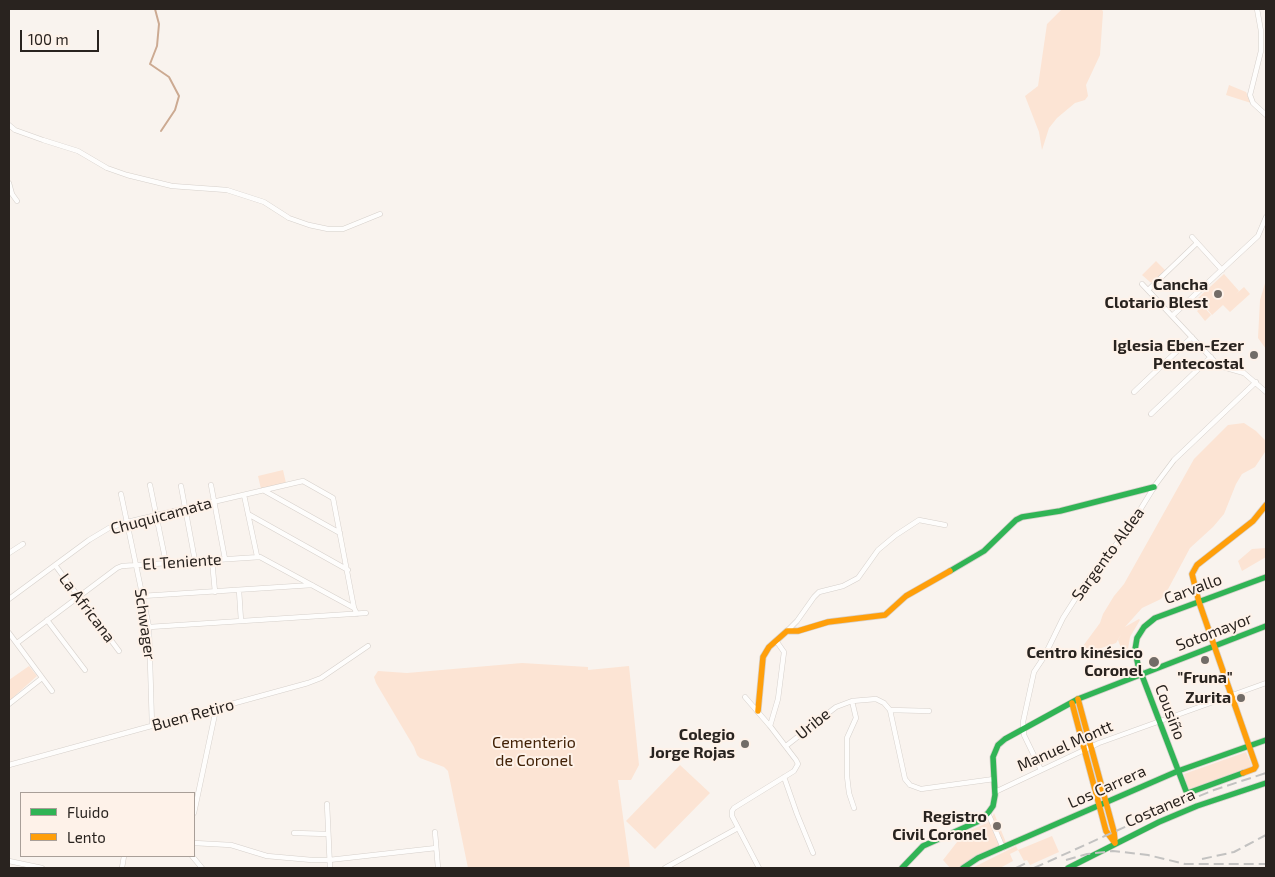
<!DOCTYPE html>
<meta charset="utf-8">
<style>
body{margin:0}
#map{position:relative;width:1275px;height:877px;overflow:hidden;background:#f9f3ee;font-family:"Exo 2",sans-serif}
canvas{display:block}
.frame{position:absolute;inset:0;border:10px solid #29231f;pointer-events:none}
.legend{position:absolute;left:20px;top:792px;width:175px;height:65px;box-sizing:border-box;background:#fef2e9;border:1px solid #a99f98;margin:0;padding:6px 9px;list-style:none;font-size:15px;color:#29231f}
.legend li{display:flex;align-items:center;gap:10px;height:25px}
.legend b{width:25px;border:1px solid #a99f98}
.scale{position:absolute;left:20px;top:30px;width:79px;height:22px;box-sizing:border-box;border:2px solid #29231f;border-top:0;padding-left:6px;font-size:15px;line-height:18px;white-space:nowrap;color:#29231f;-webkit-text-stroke:4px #fef2e9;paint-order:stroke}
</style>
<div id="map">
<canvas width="1275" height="877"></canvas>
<div class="frame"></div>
<ul class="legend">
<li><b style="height:6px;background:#30b455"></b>Fluido</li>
<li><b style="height:6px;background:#ff9f0a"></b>Lento</li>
</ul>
<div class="scale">100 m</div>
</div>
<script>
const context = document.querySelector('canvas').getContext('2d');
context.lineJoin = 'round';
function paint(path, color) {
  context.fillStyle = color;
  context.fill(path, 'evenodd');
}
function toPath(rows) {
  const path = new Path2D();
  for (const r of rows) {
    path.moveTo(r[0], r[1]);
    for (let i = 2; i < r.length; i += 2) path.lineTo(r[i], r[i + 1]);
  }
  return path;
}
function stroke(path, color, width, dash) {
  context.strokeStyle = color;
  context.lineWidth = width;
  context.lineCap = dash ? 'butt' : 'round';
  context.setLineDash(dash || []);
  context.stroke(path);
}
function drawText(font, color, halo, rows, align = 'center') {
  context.font = font + ' "Exo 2",sans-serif';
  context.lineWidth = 4;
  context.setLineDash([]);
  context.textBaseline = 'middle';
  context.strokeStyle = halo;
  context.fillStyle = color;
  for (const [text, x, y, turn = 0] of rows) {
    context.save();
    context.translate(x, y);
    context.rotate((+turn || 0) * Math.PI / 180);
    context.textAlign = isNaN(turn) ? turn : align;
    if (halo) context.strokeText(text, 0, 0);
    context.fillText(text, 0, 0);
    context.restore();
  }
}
paint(toPath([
 [1062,9,1102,9,1103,12,1100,55,1086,85,1088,96,1085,100,1075,103,1057,118,1049,128,1042,150,1039,132,1025,96,1038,86,1047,24],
 [1229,85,1246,92,1251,103,1226,95],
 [1156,261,1165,270,1153,283,1150,282,1142,275],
 [1224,274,1239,291,1236,294,1244,287,1250,294,1230,312,1223,305,1212,315,1198,298],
 [1266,280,1266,349,1258,338,1260,300],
 [1203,306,1211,315,1205,321,1197,311],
 [1244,423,1256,431,1265,440,1265,452,1255,467,1242,474,1236,484,1224,514,1213,527,1190,548,1166,593,1161,599,1142,608,1125,627,1139,619,1140,620,1130,637,1127,655,1124,656,1118,640,1122,633,1116,643,1093,651,1087,651,1083,646,1100,623,1103,614,1114,596,1124,584,1194,459,1228,425],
 [283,470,286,483,261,489,258,476],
 [1266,548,1266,557,1242,571,1238,561,1252,549],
 [522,663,588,667,588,670,629,666,639,765,631,780,618,780,630,868,468,868,448,771,444,767,420,758,417,755,414,747,376,683,374,677,378,671,407,673],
 [29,666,37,676,9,701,9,680],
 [1246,752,1254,770,1252,773,1191,791,1188,790,1184,774],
 [680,765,710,793,655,849,626,821],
 [994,813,1007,845,961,868,950,868,943,860,961,837,961,834,987,823,991,819],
 [1052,836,1059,852,1030,865,1027,860,1024,861,1018,850,1010,854,1013,861,1000,868,972,868,1016,846,1018,850]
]), '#fce4d4');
stroke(toPath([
 [155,9,159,24,157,46,150,64,169,77,179,96,175,110,161,131]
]), '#ccaa92', 2);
const street = toPath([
 [1257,9,1261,31,1261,51,1250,95,1253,103,1266,115],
 [9,125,15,130,43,140,78,151,107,168,127,175,172,186,227,190,264,202,289,218,309,225,328,229,343,229,380,214],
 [9,183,12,194,17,201],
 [1192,237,1222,270],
 [1142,284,1216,363,1223,367,1244,373,1266,392],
 [1148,290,1197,243],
 [1172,316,1258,236,1266,217],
 [1134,392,1192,337],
 [1151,414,1211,357],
 [150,485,166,563],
 [211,485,225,559],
 [181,486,195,561],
 [263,490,340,533],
 [121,494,149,627,152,726],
 [244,495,257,556],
 [248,514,348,570],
 [9,553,23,544],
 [212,560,215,592],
 [55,565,119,651],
 [239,590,241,621],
 [142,596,312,585],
 [9,599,89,540,109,528,127,522,303,481,333,498,354,608],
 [47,620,85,670],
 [149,627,366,613],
 [787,631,797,621,814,597,819,592,843,586,858,578,878,550,896,535,919,520,945,525],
 [9,633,52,691],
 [17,643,117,568,122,566,260,557,354,608,357,614],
 [745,697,770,726,796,760,798,764,794,771,734,808,732,811,732,816,759,868],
 [852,701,856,718,847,738,847,776,849,793,854,808],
 [9,704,42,678],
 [890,710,929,711],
 [770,726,778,699,784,652,777,642],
 [786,746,836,707,852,701,876,699,884,703,890,710,905,779,910,785,921,789,994,779],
 [9,765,308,683,321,678,368,646],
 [1041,770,1024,735,1023,722,1034,672,1044,657,1063,618,1088,579,1127,531,1156,484,1174,460,1256,382],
 [784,777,797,814,813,853],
 [995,792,1099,743,1266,683],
 [327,804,330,868],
 [194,813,215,714,215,709],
 [988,813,1003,848],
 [435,832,438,868],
 [294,833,328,834],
 [194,843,231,845,267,856,312,860,329,860,436,848],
 [192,856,202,868],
 [9,861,42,868],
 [122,868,124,856],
 [665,868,738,828]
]);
const fast = toPath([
 [950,571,984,551,1016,520,1022,517,1060,511,1154,487],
 [1243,773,1188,793,1186,791,1138,665,1135,650,1137,638,1144,627,1155,618,1266,577],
 [902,868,923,846,979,821,988,813,993,806,995,795,993,757,998,745,1005,739,1078,699,1266,626],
 [963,868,978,858,1178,771,1266,740],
 [1068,868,1159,822,1197,806,1266,783]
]);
const slow = toPath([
 [1078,699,1114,832,1115,843],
 [1072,703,1106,831,1115,843],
 [758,711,763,657,769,647,787,631,798,631,828,622,885,615,906,596,950,571],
 [1243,773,1254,769,1256,766,1199,602,1192,574,1197,565,1253,521,1266,505]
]);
stroke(street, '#d6d0cb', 5.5);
stroke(fast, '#d6d0cb', 7);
stroke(slow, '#d6d0cb', 7);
stroke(street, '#fefdfc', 4.5);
stroke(fast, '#30b455', 5.5);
stroke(slow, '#ff9f0a', 5.5);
stroke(toPath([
 [1202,859,1234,852,1266,835],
 [1066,860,1087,854,1113,851,1148,855,1185,864,1266,864],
 [1016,868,1026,863],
 [1034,868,1147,817,1214,790,1266,773]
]), '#c3c2c1', 2, [10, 5]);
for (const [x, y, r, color] of [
 [1218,294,5,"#726c67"],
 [1254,355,5,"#726c67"],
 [1205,660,5,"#726c67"],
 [1154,662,6,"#726c67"],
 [1241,698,5,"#726c67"],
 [745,744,5,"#726c67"],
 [997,826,5,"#726c67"]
]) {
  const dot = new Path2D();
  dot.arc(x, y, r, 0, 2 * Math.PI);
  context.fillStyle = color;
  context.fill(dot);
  stroke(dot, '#fef2e9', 2);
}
drawText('bold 16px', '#29231f', '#fef2e9', [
 ["Cancha",1208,285],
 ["Clotario Blest",1208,303],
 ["Iglesia Eben-Ezer",1244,346],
 ["Pentecostal",1244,364],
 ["Centro kinésico",1143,653],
 ["Coronel",1143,671],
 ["\"Fruna\"",1205,678,"center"],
 ["Zurita",1231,698],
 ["Colegio",735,735],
 ["Jorge Rojas",735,753],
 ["Registro",987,817],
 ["Civil Coronel",987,835]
], 'right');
drawText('16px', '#29231f', '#fef2e9', [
 ["Chuquicamata",161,516,-15],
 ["Sargento Aldea",1108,554,-54],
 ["El Teniente",182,562,-4],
 ["Carvallo",1193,589,-20],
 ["La Africana",87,608,53],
 ["Schwager",145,624,82],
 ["Sotomayor",1214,632,-21],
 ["Cousiño",1170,712,69],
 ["Buen Retiro",193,715,-15],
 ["Uribe",813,724,-39],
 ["Manuel Montt",1065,746,-24],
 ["Los Carrera",1107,787,-24],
 ["Costanera",1160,808,-23]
]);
drawText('16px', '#422207', '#fef2e9', [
 ["Cementerio",534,743],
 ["de Coronel",534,761]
]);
</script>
